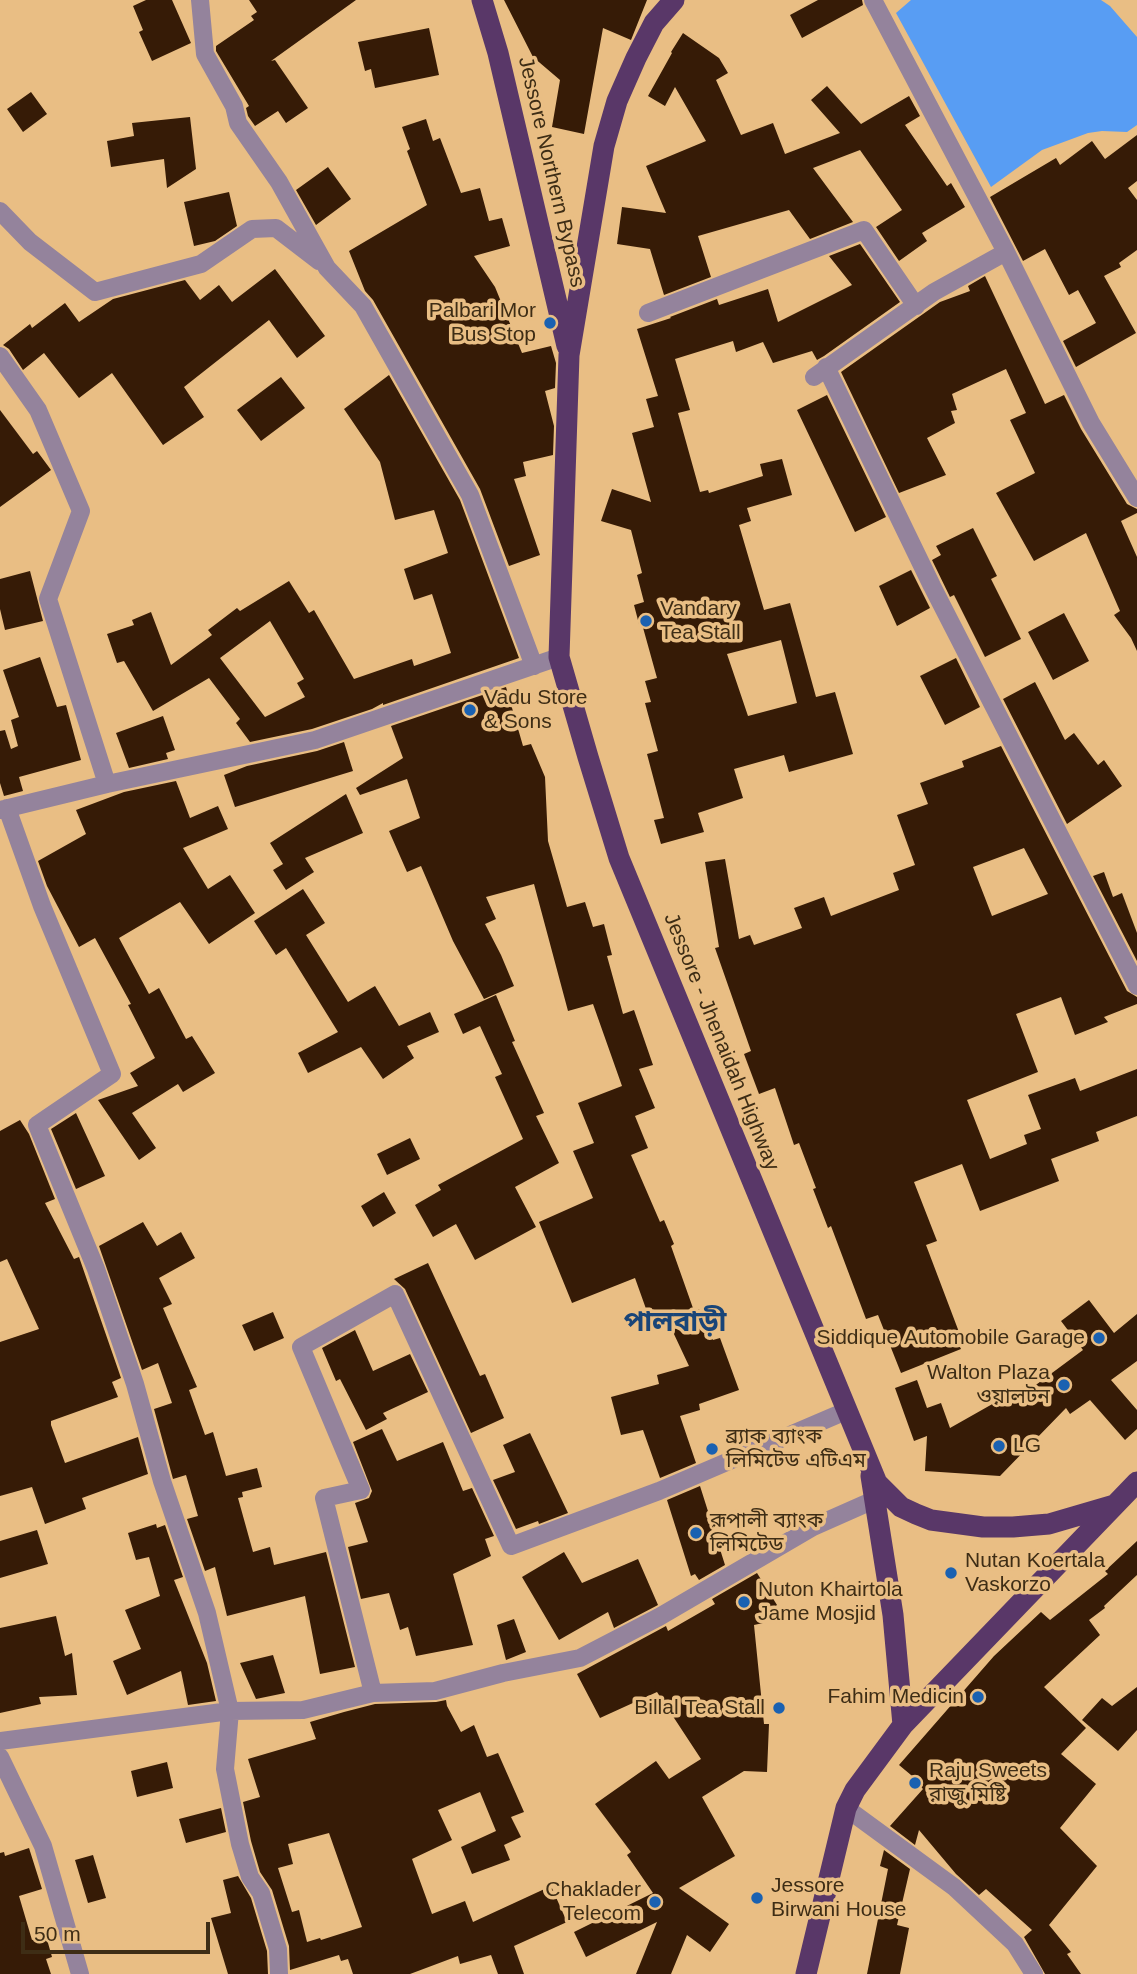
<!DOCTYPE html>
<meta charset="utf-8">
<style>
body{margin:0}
#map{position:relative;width:1137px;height:1974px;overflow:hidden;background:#e9be84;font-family:Arial,sans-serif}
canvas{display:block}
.scale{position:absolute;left:21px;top:1922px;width:189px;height:32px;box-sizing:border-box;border:4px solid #3e2d15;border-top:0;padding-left:9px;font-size:21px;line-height:24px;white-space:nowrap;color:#3e2d15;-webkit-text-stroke:5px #e9be84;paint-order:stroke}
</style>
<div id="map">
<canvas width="1137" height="1974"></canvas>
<div class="scale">50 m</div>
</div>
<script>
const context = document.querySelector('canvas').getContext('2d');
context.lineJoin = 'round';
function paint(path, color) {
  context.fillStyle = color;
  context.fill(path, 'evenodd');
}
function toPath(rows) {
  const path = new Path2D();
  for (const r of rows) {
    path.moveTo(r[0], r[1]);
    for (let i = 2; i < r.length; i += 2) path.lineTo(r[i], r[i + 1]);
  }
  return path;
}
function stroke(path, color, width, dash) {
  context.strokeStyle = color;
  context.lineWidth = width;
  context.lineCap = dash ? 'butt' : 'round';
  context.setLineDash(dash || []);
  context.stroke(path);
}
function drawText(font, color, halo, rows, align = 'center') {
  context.font = font + ' Arial,"Noto Sans Bengali",sans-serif';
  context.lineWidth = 7;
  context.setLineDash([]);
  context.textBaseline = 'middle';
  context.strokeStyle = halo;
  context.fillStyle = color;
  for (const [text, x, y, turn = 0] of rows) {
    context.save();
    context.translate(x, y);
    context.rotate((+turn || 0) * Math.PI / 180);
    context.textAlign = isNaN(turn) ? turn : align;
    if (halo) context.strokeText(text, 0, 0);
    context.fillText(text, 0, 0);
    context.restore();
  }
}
paint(toPath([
 [911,0,1101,0,1110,6,1137,37,1137,125,1127,132,1102,131,1088,133,1042,150,991,187,896,13]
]), '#589df3');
paint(toPath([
 [146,0,172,0,191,43,152,61,139,32,143,30,133,6],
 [249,0,356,0,271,61,275,60,308,108,286,123,278,111,255,126,248,116,246,108,249,106,216,51,216,46,254,20,251,16,257,12],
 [504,0,647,0,631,40,603,28,584,134,552,127,560,80,533,57],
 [818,0,862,0,863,5,802,38,790,15],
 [429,28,439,75,375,88,371,69,365,71,358,42],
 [683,33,719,58,728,73,716,80,741,135,773,123,785,154,840,133,811,100,827,86,861,124,909,96,920,116,905,125,947,186,951,183,965,207,922,233,927,241,899,261,876,227,902,210,860,150,813,168,853,222,810,239,789,210,698,236,711,277,664,295,650,249,617,244,622,207,666,213,646,166,706,141,675,87,665,106,648,96,672,53,671,52],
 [31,92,47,114,23,132,7,109],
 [190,117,196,169,167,188,164,159,111,167,107,141,134,136,132,123],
 [426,119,433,141,440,138,461,193,480,188,489,221,502,218,510,246,474,256,495,287,522,353,551,346,556,363,555,388,545,391,554,426,553,455,523,462,526,476,514,479,540,555,509,566,480,489,373,300,365,291,349,251,427,205,407,151,410,149,402,127],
 [1137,135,1137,181,1128,188,1137,200,1137,250,1119,263,1121,267,1104,276,1136,333,1076,367,1063,341,1096,323,1078,290,1069,295,1045,249,1023,261,990,197,1056,158,1060,165,1092,141,1105,159],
 [328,167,351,199,316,225,296,190],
 [229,192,237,226,215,241,194,246,184,202],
 [860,244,900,302,824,356,817,360,812,351,773,363,763,342,736,352,733,341,675,359,690,410,678,413,700,492,708,490,709,493,763,476,760,464,782,459,792,495,747,508,751,521,739,525,764,610,790,603,816,697,835,692,853,754,789,772,784,755,734,769,743,798,698,813,704,832,661,844,654,820,664,818,647,754,658,751,645,703,651,702,645,681,657,678,642,624,639,624,634,605,644,602,637,575,642,573,631,530,601,521,612,489,651,502,632,433,654,427,646,399,658,396,637,329,671,318,670,317,717,299,719,305,768,289,778,322,852,285,829,256],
 [781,640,797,703,748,716,727,654],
 [275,269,325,336,297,358,269,320,184,387,204,417,163,445,112,373,79,398,44,353,23,370,9,349,3,345,30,324,32,328,65,303,79,322,113,299,185,280,200,300,219,285,232,302],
 [985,276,1045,404,1064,395,1081,429,1127,504,1137,509,1137,513,1121,521,1137,557,1137,651,1131,638,1114,615,1120,611,1086,533,1034,561,996,493,1035,473,1010,420,1026,413,1006,369,952,394,957,410,951,411,955,423,927,438,946,475,899,493,841,372,940,302,970,291,968,286],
 [389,375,460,500,519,658,383,705,383,703,372,709,312,729,250,742,236,723,240,719,209,678,153,711,124,661,117,663,107,634,134,625,132,620,151,612,171,665,212,635,208,630,237,608,240,611,289,581,309,613,314,610,354,679,412,659,414,666,451,653,432,594,414,600,404,569,448,553,434,510,395,520,380,462,344,409],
 [270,621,304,679,297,683,305,697,265,717,220,658],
 [281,377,305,408,261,441,237,410],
 [827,395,886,517,855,532,797,410],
 [0,410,33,454,37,451,51,470,0,507],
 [973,528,997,576,991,579,1021,639,985,657,954,595,950,597,932,560,941,555,936,546],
 [911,570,930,608,897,626,879,586],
 [30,571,43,621,5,630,0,609,0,579],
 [1064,613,1089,661,1053,680,1028,632],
 [40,657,57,707,66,705,81,760,19,777,23,791,4,796,0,783,0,731,5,730,11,749,18,746,11,720,19,717,3,670],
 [956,658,980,707,945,725,920,676],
 [1035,682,1065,740,1074,733,1098,765,1104,760,1122,786,1067,824,1003,699],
 [506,687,523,746,531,744,545,777,548,841,567,907,585,902,593,927,604,924,612,955,607,956,623,1014,634,1010,653,1065,639,1069,655,1108,635,1116,648,1148,631,1155,660,1222,664,1220,674,1244,671,1246,694,1311,699,1309,713,1340,720,1338,739,1390,699,1404,700,1410,680,1416,696,1463,660,1478,643,1430,621,1435,611,1397,659,1384,657,1375,689,1366,665,1315,650,1320,635,1278,572,1303,539,1222,593,1198,573,1151,594,1143,578,1103,622,1086,593,1004,568,1011,534,884,486,897,496,919,485,924,501,955,514,986,484,999,453,941,421,866,407,872,389,831,420,818,407,779,360,795,356,788,403,758,391,726],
 [163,716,175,750,166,753,168,759,129,768,116,733],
 [344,742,353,771,235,807,224,775,247,766,317,751],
 [1001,746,1127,991,1137,997,1137,1004,1104,1017,1108,1022,1075,1035,1061,997,1016,1014,1038,1072,967,1100,990,1159,1027,1144,1024,1135,1041,1129,1028,1095,1075,1078,1080,1091,1137,1069,1137,1116,1096,1132,1099,1141,1051,1159,1059,1181,980,1211,962,1164,914,1182,937,1241,926,1245,962,1340,958,1342,961,1349,901,1373,878,1315,866,1319,831,1226,828,1228,813,1189,816,1188,799,1143,794,1145,775,1088,759,1094,744,1054,751,1051,715,948,719,947,705,862,725,859,739,939,750,935,754,945,802,928,794,908,824,897,831,916,899,890,893,873,915,865,897,815,928,804,920,783,964,767,962,761],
 [1024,848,1048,894,992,916,973,867],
 [176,781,190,818,218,806,228,829,183,848,208,889,230,875,255,913,209,944,180,902,119,938,149,994,159,988,186,1039,192,1036,215,1073,183,1092,178,1084,132,1113,156,1148,139,1160,98,1100,138,1086,130,1073,155,1058,128,1005,131,1004,95,938,79,947,47,886,38,861,86,834,76,810,124,792],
 [346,794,363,833,305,858,314,872,286,890,273,870,283,864,270,843],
 [1104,872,1113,897,1122,893,1137,933,1137,961,1093,876],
 [303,889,325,923,306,935,348,1002,375,986,399,1026,430,1012,439,1032,407,1046,414,1058,383,1079,361,1047,308,1073,298,1053,338,1032,286,948,276,955,254,921],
 [496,995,515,1041,512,1042,544,1113,536,1116,559,1163,515,1187,536,1227,475,1260,456,1224,433,1237,415,1205,441,1190,438,1185,523,1139,495,1077,502,1074,480,1026,463,1034,454,1014],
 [76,1113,105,1176,76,1189,51,1129],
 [20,1120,29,1134,55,1199,45,1203,74,1259,79,1257,121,1378,112,1382,118,1397,51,1421,51,1425,65,1463,138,1437,148,1474,82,1498,86,1509,45,1524,32,1487,0,1496,0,1342,39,1329,7,1259,0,1262,0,1131],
 [410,1138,420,1159,387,1175,377,1154],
 [384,1192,396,1213,373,1227,361,1206],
 [143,1222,157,1246,181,1232,195,1258,159,1278,172,1304,163,1308,197,1387,189,1390,205,1435,213,1432,226,1476,257,1468,262,1487,242,1492,243,1497,238,1498,253,1552,270,1547,274,1565,326,1552,355,1667,320,1674,305,1596,227,1616,215,1567,205,1571,187,1519,198,1516,186,1475,173,1479,154,1409,172,1403,158,1363,142,1370,99,1246],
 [428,1263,480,1376,485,1374,504,1418,471,1433,405,1289,394,1279],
 [1089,1300,1114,1333,1137,1314,1137,1361,1111,1380,1137,1410,1137,1429,1125,1440,1090,1400,1070,1414,1066,1408,1000,1476,925,1471,927,1436,914,1441,895,1388,917,1380,927,1408,941,1403,950,1428,1026,1385,1029,1390,1083,1350,1061,1321],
 [273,1312,284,1338,254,1351,242,1325],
 [355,1330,373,1371,410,1354,428,1392,383,1413,387,1419,366,1430,340,1379,336,1381,322,1348],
 [382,1429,397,1461,443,1442,463,1491,472,1488,494,1536,485,1539,491,1556,453,1574,473,1645,416,1656,408,1627,400,1630,389,1593,361,1599,348,1547,368,1542,355,1503,369,1498,372,1491,353,1442],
 [530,1433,568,1513,539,1524,538,1521,516,1529,493,1480,515,1472,503,1445],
 [700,1486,725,1565,699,1580,695,1574,691,1576,667,1500],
 [156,1524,157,1528,165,1525,183,1577,174,1580,207,1663,216,1701,188,1705,181,1671,127,1695,113,1661,141,1649,125,1610,160,1596,149,1557,136,1560,128,1533],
 [37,1530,48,1564,0,1578,0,1541],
 [1137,1541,1137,1575,1104,1606,1105,1608,1089,1620,1100,1635,1044,1687,1086,1728,1061,1754,1096,1784,1060,1828,1097,1866,1049,1925,1071,1952,1067,1954,1081,1974,1045,1974,1024,1937,1032,1930,986,1889,979,1895,956,1874,919,1830,915,1845,890,1826,923,1789,921,1787,923,1785,899,1765,994,1656,1041,1612,1050,1620,1108,1574,1105,1571],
 [564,1552,582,1583,638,1559,658,1605,614,1628,608,1612,559,1640,522,1577],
 [757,1573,777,1605,766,1614,763,1623,754,1625,764,1724,769,1724,767,1772,744,1771,702,1797,735,1856,679,1888,729,1924,710,1952,687,1935,671,1974,636,1974,657,1922,586,1957,574,1932,653,1893,627,1855,631,1852,595,1804,656,1761,669,1779,701,1759,657,1692,600,1718,577,1674,666,1626,668,1631,715,1604,712,1599],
 [56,1616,65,1656,72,1653,77,1695,39,1697,41,1704,0,1713,0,1628],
 [514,1619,526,1652,506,1660,497,1625],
 [273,1655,285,1693,256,1699,240,1663],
 [1137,1687,1137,1730,1118,1751,1082,1720,1102,1698,1112,1706],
 [446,1700,447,1706,461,1732,474,1725,487,1757,498,1753,524,1812,511,1817,521,1837,504,1845,510,1860,472,1874,461,1847,496,1831,480,1792,438,1810,452,1840,412,1859,432,1914,465,1901,473,1922,551,1886,567,1922,514,1946,524,1974,498,1974,491,1955,460,1964,458,1956,410,1974,353,1974,348,1959,341,1961,339,1955,290,1970,289,1946,272,1890,260,1872,251,1841,243,1802,260,1797,248,1759,316,1739,310,1722,344,1712,375,1704,436,1702],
 [329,1833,362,1927,321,1940,320,1938,307,1942,299,1910,292,1912,278,1868,293,1864,288,1844],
 [167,1762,173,1788,137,1797,131,1771],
 [221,1808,226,1832,186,1843,179,1819],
 [29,1848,42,1889,19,1896,32,1940,46,1936,52,1957,46,1959,51,1974,0,1974,0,1853,4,1852,5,1856],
 [884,1850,910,1869,897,1925,909,1928,900,1974,867,1974,888,1869,880,1866],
 [93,1855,106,1898,88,1903,75,1860],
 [238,1876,251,1898,267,1951,268,1974,228,1974,211,1918,231,1913,223,1880]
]), '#361b06');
stroke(toPath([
 [200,0,205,54,234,106,238,123,279,182,327,268,363,306,470,495,534,666],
 [873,0,1006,252,1091,423,1137,498],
 [0,211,30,242,95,292,201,264,252,229,276,228,319,261],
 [648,313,864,230,916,306],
 [0,356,38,410,81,511,48,599,107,784],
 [826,367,932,586,1137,986],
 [814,377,934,292,1006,252],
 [7,808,42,906,112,1074,37,1125,96,1269,135,1384,162,1481,207,1613,230,1711,225,1769,240,1844,250,1877,261,1893,278,1949,279,1974],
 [0,810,107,784,315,740,559,657],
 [373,1693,324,1498,361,1490,301,1347,395,1294,511,1546,659,1491,846,1411],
 [0,1741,230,1711,303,1710,373,1693,435,1691,503,1673,580,1658,659,1617,813,1527,874,1500],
 [0,1757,43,1846,80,1974],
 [846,1808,954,1887,1015,1944,1034,1974]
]), '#94839c', 18);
stroke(toPath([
 [482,0,498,53,567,346],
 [674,0,654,23,636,58,617,101,604,146,569,355,559,657,588,757,619,858,877,1483,901,1507,916,1514,931,1520,983,1527,1013,1527,1049,1524,1114,1505],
 [903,1725,1137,1482],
 [806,1974,846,1808,855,1790,903,1725,893,1615,871,1476]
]), '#593768', 21);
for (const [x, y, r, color] of [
 [550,323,7,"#1a61b1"],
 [646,621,7,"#1a61b1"],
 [470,710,7,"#1a61b1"],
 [1099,1338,7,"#1a61b1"],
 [1064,1385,7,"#1a61b1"],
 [999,1446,7,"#1a61b1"],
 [712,1449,7,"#1a61b1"],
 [696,1533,7,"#1a61b1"],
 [951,1573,7,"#1a61b1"],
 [744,1602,7,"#1a61b1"],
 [978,1697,7,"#1a61b1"],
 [779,1708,7,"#1a61b1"],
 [915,1783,7,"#1a61b1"],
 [757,1898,7,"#1a61b1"],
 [655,1902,7,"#1a61b1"]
]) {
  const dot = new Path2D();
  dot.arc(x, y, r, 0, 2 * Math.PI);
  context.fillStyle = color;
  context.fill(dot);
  stroke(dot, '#e9be84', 2.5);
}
drawText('21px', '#3e2d15', '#e9be84', [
 ["Jessore Northern Bypass",551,172,77],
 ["Jessore - Jhenaidah Highway",721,1042,68]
]);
drawText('21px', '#3e2d15', '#e9be84', [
 ["Palbari Mor",536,311,"right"],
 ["Bus Stop",536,335,"right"],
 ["Vandary",660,609],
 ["Tea Stall",660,633],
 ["Vadu Store",484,698],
 ["& Sons",484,722],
 ["Siddique Automobile Garage",1085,1338,"right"],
 ["Walton Plaza",1050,1373,"right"],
 ["ওয়ালটন",1050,1397,"right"],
 ["ব্র্যাক ব্যাংক",726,1437],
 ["লিমিটেড এটিএম",726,1461],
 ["LG",1013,1446],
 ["রূপালী ব্যাংক",710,1521],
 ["লিমিটেড",710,1545],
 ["Nutan Koertala",965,1561],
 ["Vaskorzo",965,1585],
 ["Nuton Khairtola",758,1590],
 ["Jame Mosjid",758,1614],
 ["Fahim Medicin",964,1697,"right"],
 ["Billal Tea Stall",765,1708,"right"],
 ["Raju Sweets",929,1771],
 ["রাজু মিষ্টি",929,1795],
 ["Jessore",771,1886],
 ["Birwani House",771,1910],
 ["Chaklader",641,1890,"right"],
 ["Telecom",641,1914,"right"]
], 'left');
drawText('bold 28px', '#194578', '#e9be84', [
 ["পালবাড়ী",675,1323]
]);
</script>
